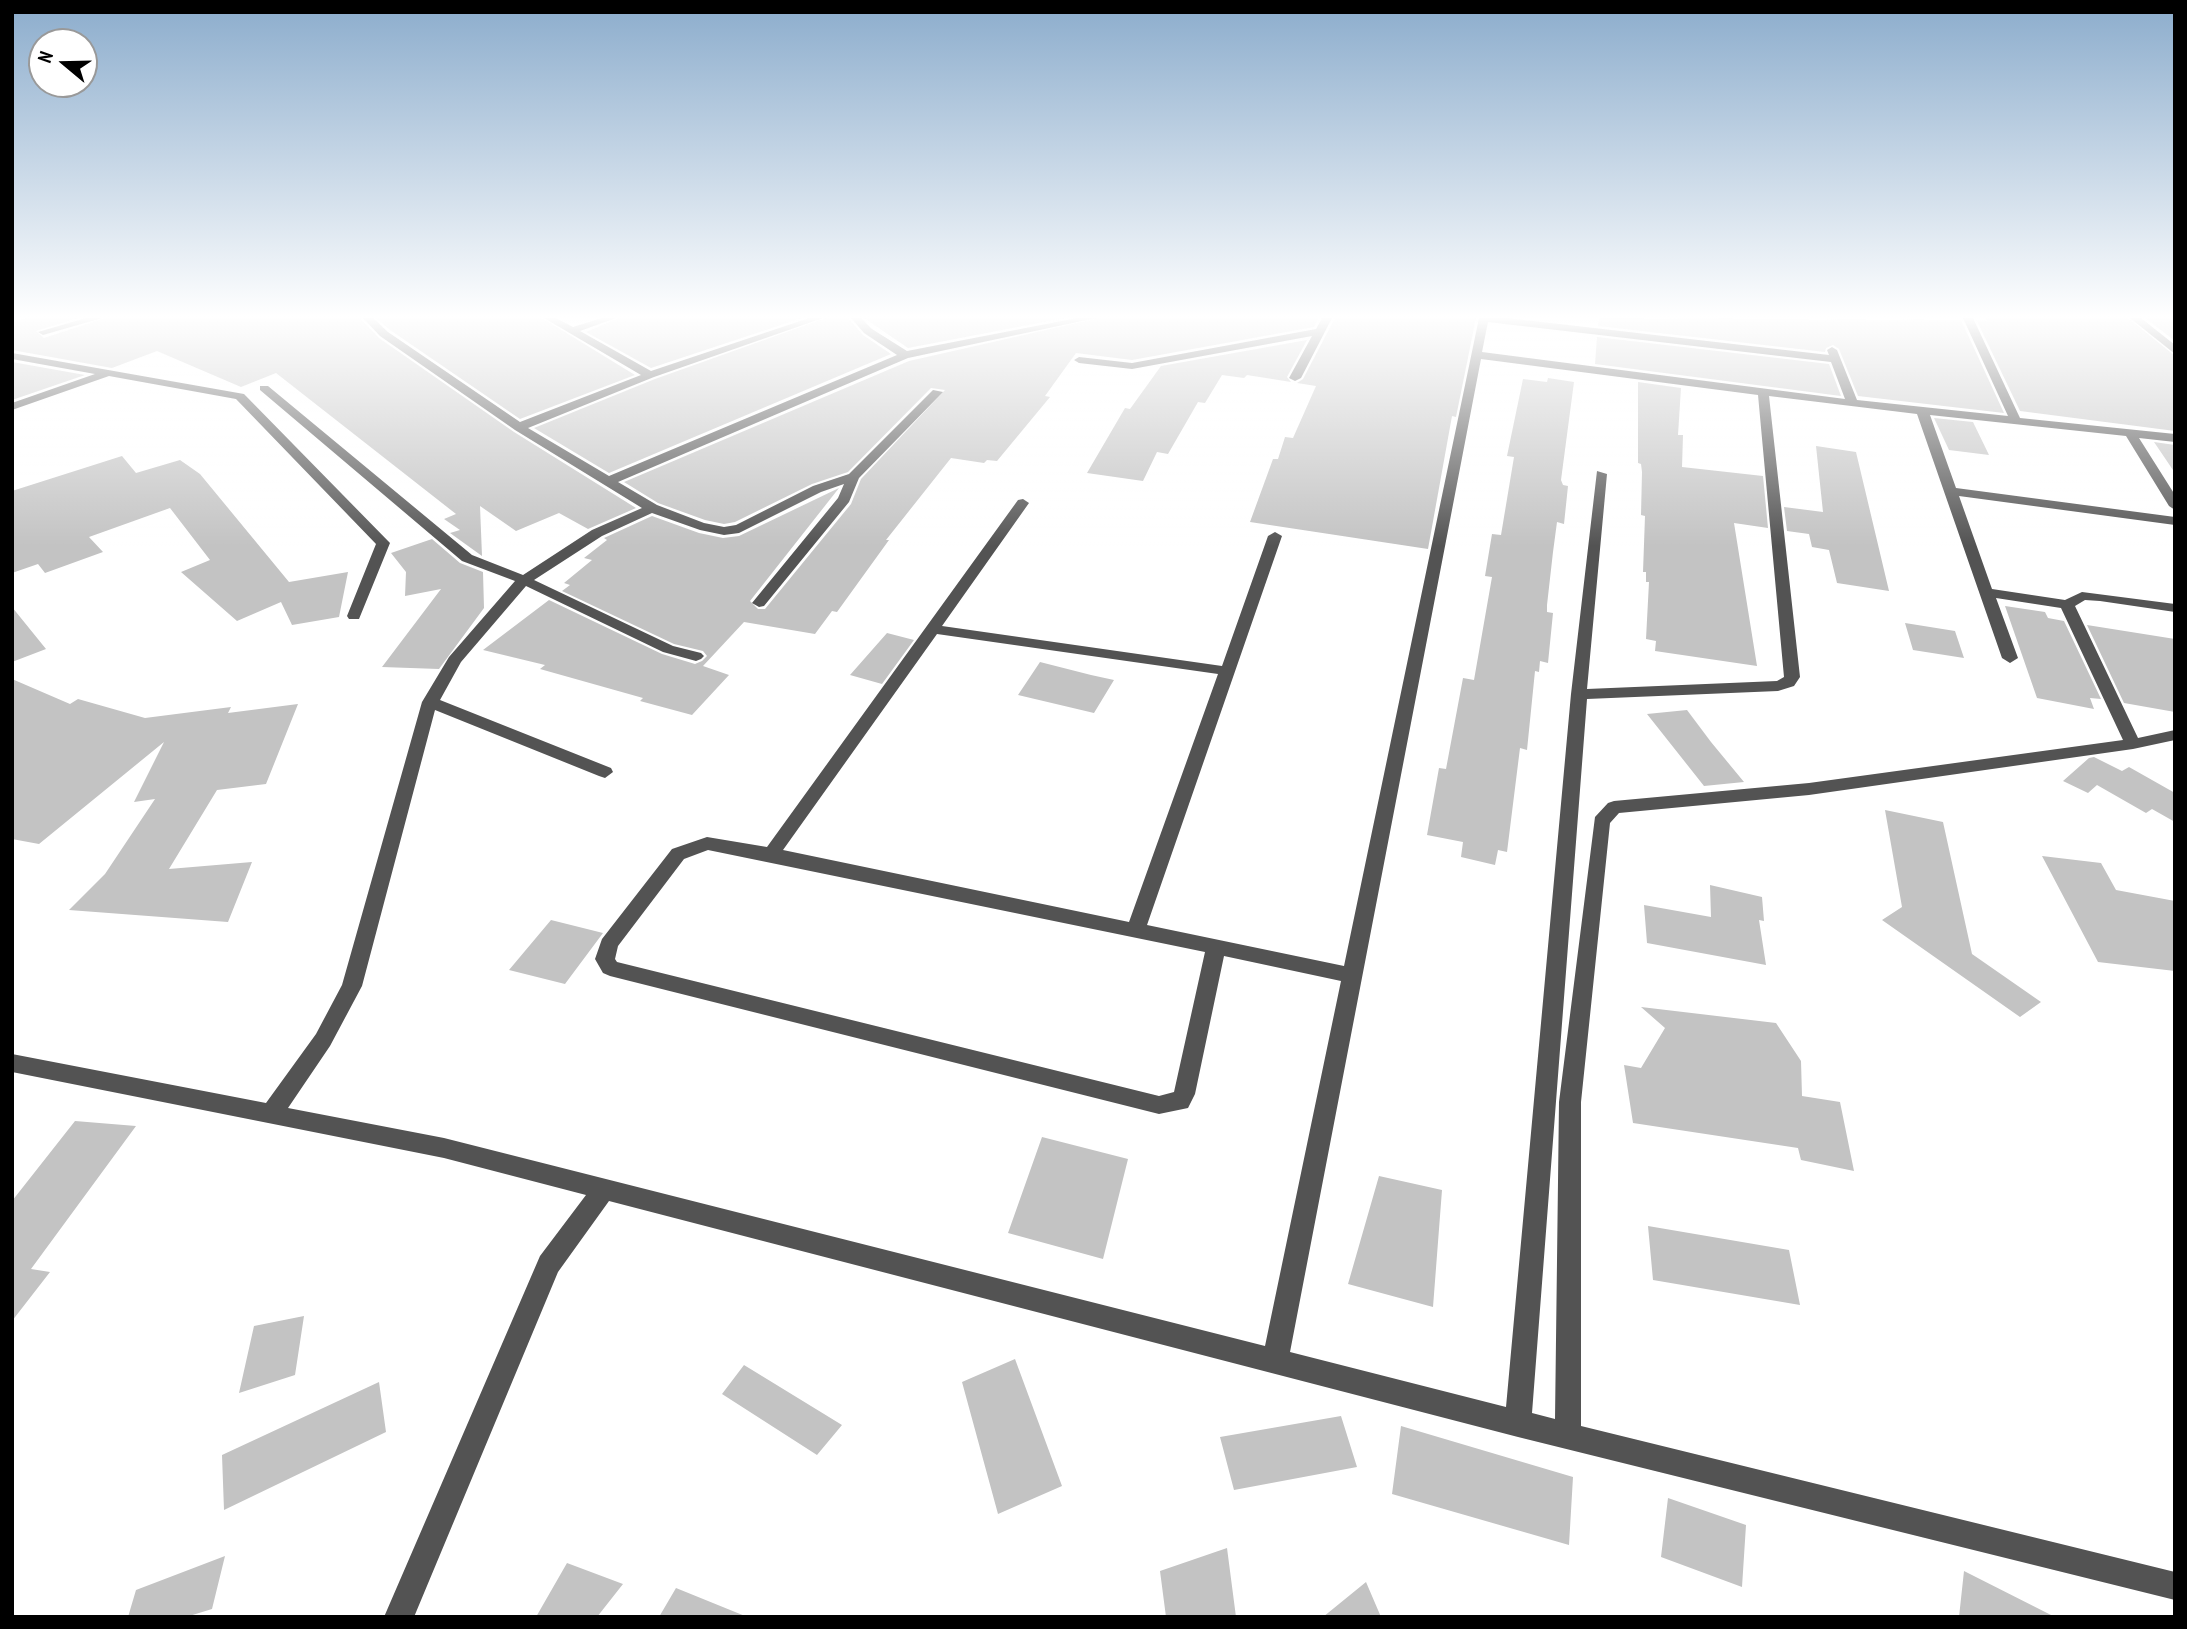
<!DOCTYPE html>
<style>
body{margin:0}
#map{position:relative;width:2187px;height:1629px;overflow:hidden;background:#fff;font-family:"PT Sans Narrow",sans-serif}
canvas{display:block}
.frame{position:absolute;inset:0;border:14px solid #000;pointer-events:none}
.north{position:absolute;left:28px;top:28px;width:70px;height:70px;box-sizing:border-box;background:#fff;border:2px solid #999;border-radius:50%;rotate:289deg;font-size:19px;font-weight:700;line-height:28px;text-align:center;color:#000}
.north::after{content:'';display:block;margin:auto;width:24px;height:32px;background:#000;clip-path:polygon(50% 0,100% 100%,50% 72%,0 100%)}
</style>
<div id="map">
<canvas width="2187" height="1629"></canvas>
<div class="frame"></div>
<div class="north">N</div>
</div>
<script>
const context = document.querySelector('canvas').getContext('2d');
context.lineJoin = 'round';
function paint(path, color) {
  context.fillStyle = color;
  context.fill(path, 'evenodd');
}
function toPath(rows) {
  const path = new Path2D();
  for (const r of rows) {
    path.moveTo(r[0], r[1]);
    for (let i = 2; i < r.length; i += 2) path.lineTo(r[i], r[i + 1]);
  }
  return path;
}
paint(toPath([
 [26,318,78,318,36,331,44,338,105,318,360,318,379,338,514,432,636,508,588,529,559,513,516,531,480,506,482,556,450,533,460,530,444,519,456,514,276,373,241,387,157,351,112,368,12,350,12,321],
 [376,318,542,318,635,375,520,419,390,330],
 [619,318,802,318,651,368,586,332],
 [826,318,848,318,863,335,891,354,609,473,534,428,655,379],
 [864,318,1065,318,908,348],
 [1099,318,1319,318,1314,327,1132,360,1076,353,1045,396,1050,397,997,461,987,460,984,463,951,458,886,540,889,540,837,612,832,611,815,634,744,622,703,666,729,675,692,715,640,701,643,698,540,669,545,665,483,650,549,600,662,654,695,664,702,661,707,656,703,651,674,644,562,591,570,585,564,583,592,560,584,558,607,540,604,538,652,516,699,533,723,538,739,536,839,488,750,601,758,609,765,609,851,504,861,479,945,390,931,388,848,472,812,484,735,522,724,524,705,520,658,503,624,482,909,361],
 [1335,318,1476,318,1456,417,1452,416,1428,549,1250,522,1273,459,1278,459,1285,437,1293,438,1316,386,1297,383,1303,379],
 [1599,318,1961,320,2004,413,1858,396,1839,349,1833,345,1826,348,1825,352,1598,326],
 [1985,318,2128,318,2175,356,2175,431,2020,411,1977,321,1987,321],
 [2145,318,2175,318,2175,341],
 [1597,337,1829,364,1841,396,1595,364],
 [1307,340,1287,377,1291,382,1247,375,1244,378,1222,375,1205,403,1198,402,1168,454,1157,452,1143,481,1087,473,1125,408,1130,409,1161,366],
 [12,362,85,375,12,400],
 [1548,378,1574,382,1561,480,1563,485,1568,486,1564,524,1557,522,1553,552,1547,605,1547,612,1553,613,1548,663,1540,661,1539,672,1535,671,1527,750,1520,748,1507,852,1498,850,1495,865,1461,857,1463,842,1427,835,1439,768,1446,769,1463,678,1474,680,1492,577,1485,576,1492,534,1501,535,1514,457,1507,456,1523,379,1547,382],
 [1638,382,1681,388,1678,435,1683,435,1682,467,1763,476,1768,528,1734,523,1757,666,1655,651,1656,641,1646,639,1649,582,1646,582,1646,572,1643,572,1645,516,1641,515,1642,472,1641,464,1638,463],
 [1934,418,1973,422,1989,455,1949,450],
 [2154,442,2175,445,2175,473],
 [1816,446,1856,452,1889,591,1837,583,1829,550,1812,547,1809,534,1787,531,1784,507,1823,512],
 [122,456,136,473,180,460,200,474,289,582,348,572,339,617,292,625,281,602,237,621,181,572,210,560,170,508,89,537,103,552,45,573,38,564,12,573,12,491],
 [432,539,460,563,483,572,484,608,439,669,382,667,441,589,405,596,406,572,391,553],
 [2005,606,2045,612,2048,618,2064,621,2101,699,2090,698,2094,709,2037,698],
 [12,607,46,649,12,662],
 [1905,623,1955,631,1964,658,1913,650],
 [2087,625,2175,639,2175,712,2124,703],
 [887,633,914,640,882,684,850,675],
 [1040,662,1091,675,1114,680,1094,713,1018,695],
 [12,679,70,704,78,699,145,718,231,707,228,713,298,704,266,784,217,790,169,869,252,862,228,922,69,910,105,874,155,799,134,802,164,742,39,844,12,839],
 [1687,710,1711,742,1744,782,1704,786,1647,714],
 [2094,757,2122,771,2129,767,2175,793,2175,822,2152,809,2146,813,2097,785,2088,793,2063,781,2089,758],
 [1885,810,1943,822,1972,954,2041,1002,2020,1017,1882,920,1902,907],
 [2042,856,2101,863,2116,890,2175,901,2175,971,2098,962],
 [1710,885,1762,897,1764,921,1759,920,1766,965,1647,943,1644,905,1711,917],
 [551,920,603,933,565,984,509,970],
 [1641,1007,1776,1023,1801,1061,1802,1096,1840,1102,1854,1171,1801,1160,1798,1148,1633,1123,1624,1065,1641,1068,1665,1028],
 [75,1121,136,1126,31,1269,50,1272,12,1321,12,1201],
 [1042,1137,1128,1159,1103,1259,1008,1233],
 [1379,1176,1442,1190,1433,1307,1348,1284],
 [1648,1226,1789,1250,1800,1305,1653,1280],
 [304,1316,295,1375,239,1393,254,1326],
 [1015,1359,1062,1486,998,1514,962,1382],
 [744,1365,842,1425,817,1455,722,1394],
 [379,1382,386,1432,224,1510,222,1455],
 [1341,1416,1357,1467,1234,1490,1220,1437],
 [1401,1426,1573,1477,1569,1545,1392,1494],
 [1668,1498,1746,1525,1742,1587,1661,1557],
 [1227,1548,1236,1617,1166,1617,1160,1571],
 [225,1556,212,1609,186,1617,128,1617,136,1590],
 [567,1563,623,1584,597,1617,536,1617],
 [1964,1571,2055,1617,1959,1617],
 [1366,1582,1381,1617,1323,1617],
 [676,1588,745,1616,745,1617,659,1617]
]), '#c3c3c3');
paint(toPath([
 [86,318,102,318,43,335,38,332,86,318],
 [363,318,373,318,388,332,520,422,641,375,544,318,556,318,573,327,602,318,616,318,580,331,651,371,809,318,823,318,654,377,528,428,609,476,897,355,864,333,851,318,861,318,872,329,907,351,1077,318,1096,318,908,358,618,482,657,505,704,523,724,527,736,525,813,486,849,474,933,390,943,392,859,478,849,502,764,606,759,607,752,603,838,498,844,484,821,492,739,533,724,535,700,530,652,513,602,536,534,580,673,646,701,653,704,656,701,659,696,661,663,652,526,586,461,662,440,700,611,768,613,772,605,778,599,776,435,710,362,986,330,1046,288,1108,444,1138,1265,1346,1341,981,1224,956,1195,1094,1188,1108,1159,1114,610,976,603,973,595,959,602,939,672,849,707,837,767,847,1018,500,1023,499,1029,503,942,626,1222,666,1268,536,1275,532,1282,536,1147,925,1344,966,1479,318,1507,318,1829,355,1827,350,1832,347,1837,350,1857,400,2008,416,1963,318,1973,318,2020,418,2175,434,2175,442,2139,438,2175,495,2175,510,2169,506,2126,436,1930,415,1956,488,2175,517,2175,525,1959,496,1992,589,2065,600,2082,592,2175,604,2175,612,2100,601,2085,600,2075,606,2138,738,2175,730,2175,740,2133,749,1809,795,1619,813,1610,823,1581,1102,1581,1426,2175,1572,2175,1600,1518,1437,609,1201,558,1272,414,1617,384,1617,540,1256,586,1195,444,1158,12,1072,12,1054,266,1103,316,1034,342,985,422,702,449,657,515,581,462,561,260,390,260,386,268,386,472,555,523,575,592,530,642,508,515,430,380,336,363,318],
 [1488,322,1831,362,1845,399,1482,352,1488,322],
 [1481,359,1758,395,1784,677,1777,681,1587,689,1607,474,1597,471,1571,694,1506,1407,1290,1352,1481,359],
 [1769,396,1917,414,2002,658,2010,663,2018,658,1996,598,2061,608,2123,740,1809,783,1614,801,1608,803,1595,817,1559,1102,1555,1419,1532,1413,1587,699,1778,691,1794,686,1800,677,1769,396],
 [937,634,1218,674,1129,922,783,850,937,634],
 [708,850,1205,952,1174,1092,1159,1096,617,962,615,959,618,946,684,859,708,850],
 [1322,318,1332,318,1301,378,1295,381,1289,378,1312,336,1132,369,1079,363,1074,360,1079,357,1132,363,1316,329,1322,318],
 [2130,318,2141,318,2175,345,2175,354,2130,318],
 [12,353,244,394,390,543,359,619,349,619,347,616,376,544,236,399,109,376,12,410,12,403,95,374,12,359,12,353]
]), '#535353');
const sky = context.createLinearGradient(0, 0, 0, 546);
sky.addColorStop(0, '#8baccc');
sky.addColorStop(0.58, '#fff');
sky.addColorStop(1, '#ffffff00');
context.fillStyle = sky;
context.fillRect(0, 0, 2187, 546);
</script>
